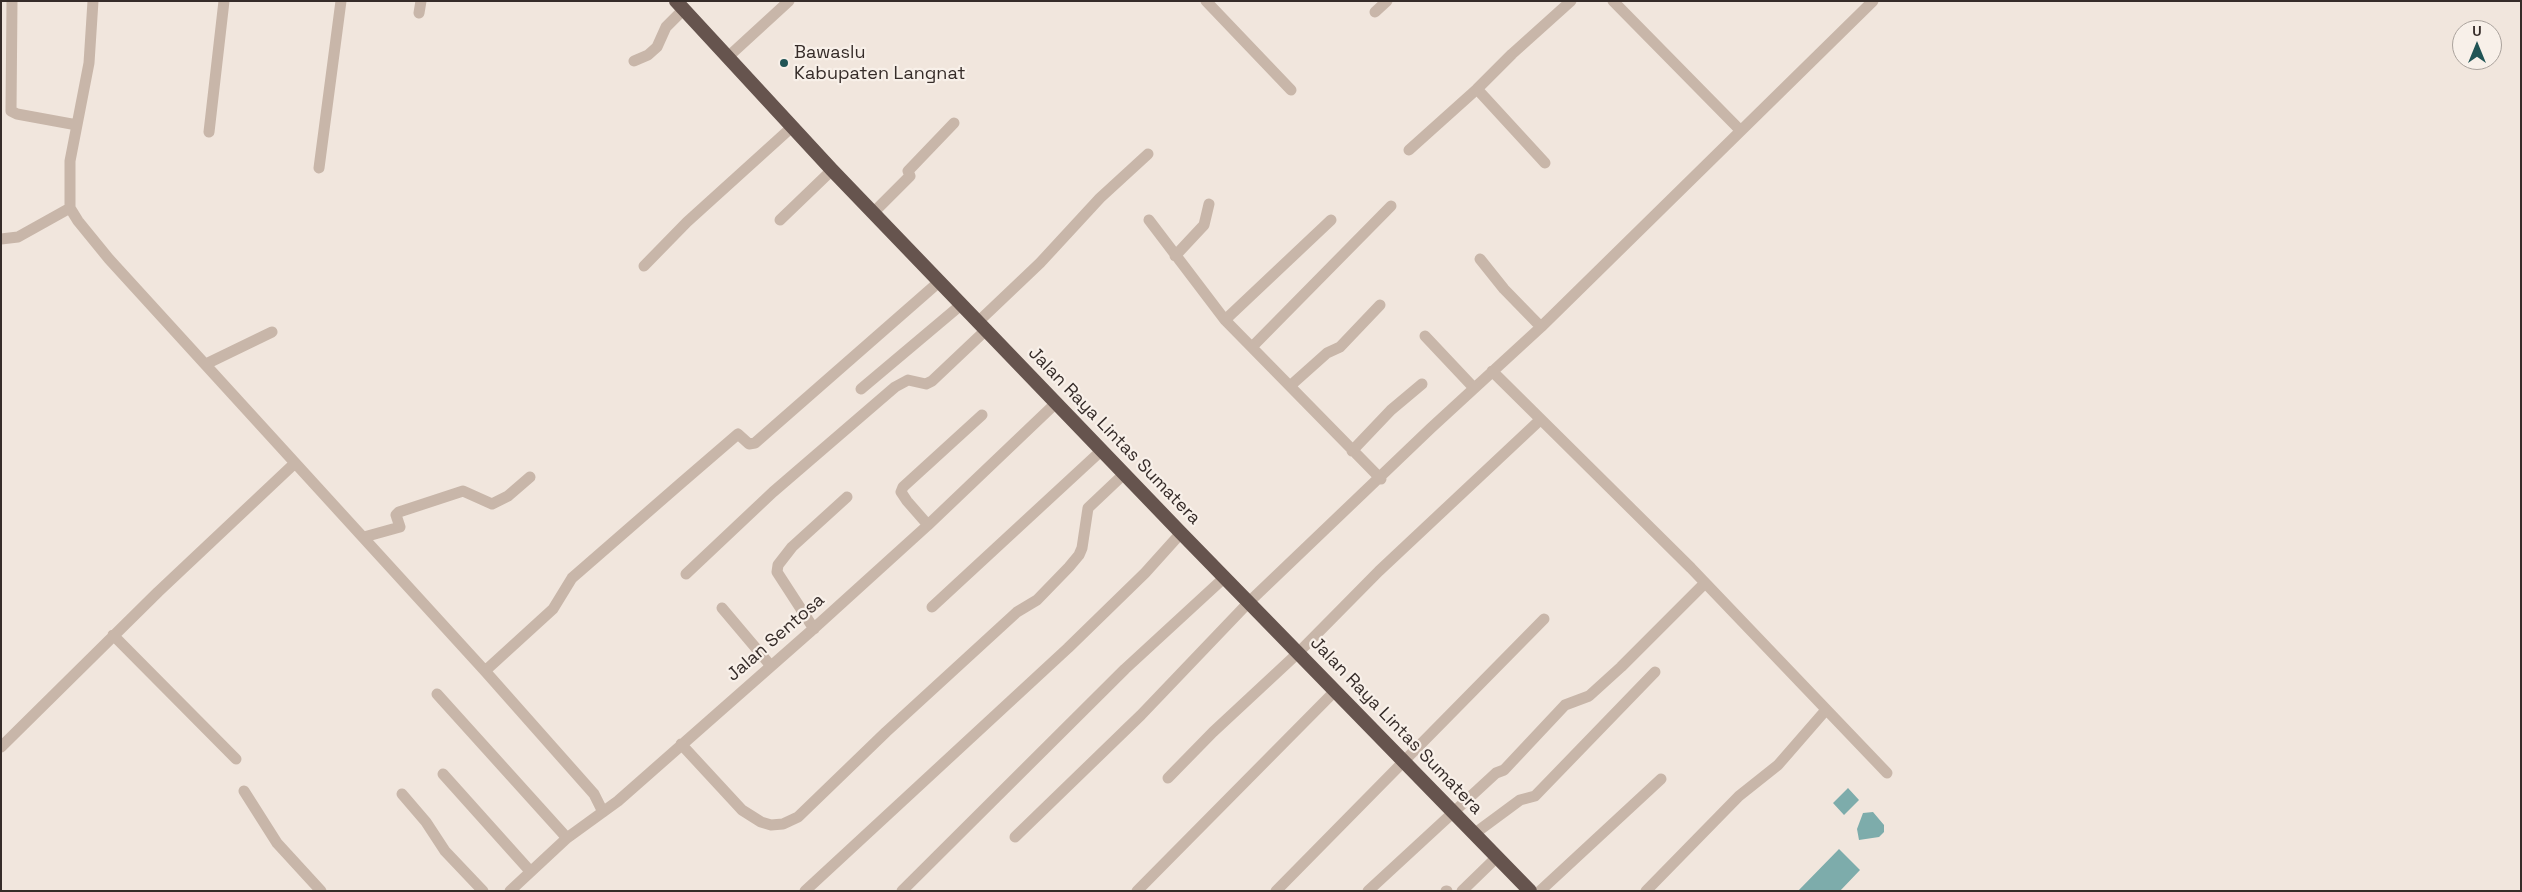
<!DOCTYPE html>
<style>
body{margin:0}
#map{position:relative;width:2522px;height:892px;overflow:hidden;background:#f1e6dd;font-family:"Space Grotesk",sans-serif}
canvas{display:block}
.frame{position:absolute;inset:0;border:2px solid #362c29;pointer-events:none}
.north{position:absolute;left:2452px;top:20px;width:50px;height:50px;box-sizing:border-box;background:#f8f0e9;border:1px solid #aaa29c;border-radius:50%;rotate:0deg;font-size:14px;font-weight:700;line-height:20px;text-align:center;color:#362c29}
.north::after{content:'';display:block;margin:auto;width:18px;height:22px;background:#215455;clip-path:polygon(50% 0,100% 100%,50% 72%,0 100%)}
</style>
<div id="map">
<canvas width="2522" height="892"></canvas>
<div class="frame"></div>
<div class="north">U</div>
</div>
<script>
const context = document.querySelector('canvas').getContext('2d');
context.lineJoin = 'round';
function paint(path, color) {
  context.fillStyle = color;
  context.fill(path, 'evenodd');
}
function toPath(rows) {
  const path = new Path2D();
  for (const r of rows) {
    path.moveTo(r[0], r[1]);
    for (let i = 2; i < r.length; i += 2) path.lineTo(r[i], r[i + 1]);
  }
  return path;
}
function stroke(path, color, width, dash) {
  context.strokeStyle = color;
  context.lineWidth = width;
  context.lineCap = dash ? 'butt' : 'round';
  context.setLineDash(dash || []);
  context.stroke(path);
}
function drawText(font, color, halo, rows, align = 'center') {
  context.font = font + ' "Space Grotesk",sans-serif';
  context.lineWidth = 4.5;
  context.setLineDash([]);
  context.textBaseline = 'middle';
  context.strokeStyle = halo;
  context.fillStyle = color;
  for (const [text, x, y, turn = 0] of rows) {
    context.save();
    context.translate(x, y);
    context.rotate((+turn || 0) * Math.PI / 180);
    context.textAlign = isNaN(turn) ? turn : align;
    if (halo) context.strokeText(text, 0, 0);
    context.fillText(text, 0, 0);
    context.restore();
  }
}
paint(toPath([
 [1848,788,1859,800,1844,815,1833,803],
 [1873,812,1884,825,1884,832,1879,837,1859,840,1857,829,1863,813],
 [1839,849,1860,870,1840,891,1798,891]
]), '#7dacab');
stroke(toPath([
 [12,1,11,111,17,114,77,125],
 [93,1,89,63,70,161,70,208,78,221,109,259,485,671,594,794,603,812],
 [1206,1,1291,90],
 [1613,1,1740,130],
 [1375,12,1387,1],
 [419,13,421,1],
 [729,56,789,1],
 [634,61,648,55,657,47,666,27,684,9],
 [209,132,224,1],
 [1409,150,1477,89],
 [1545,163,1477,89,1512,54,1571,1],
 [319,168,341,1],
 [874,212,910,176,908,171,954,123],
 [780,220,832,170],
 [1149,220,1225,320,1381,479],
 [1,239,18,237,70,208],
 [1175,256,1204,225,1209,204],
 [1480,259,1504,289,1541,327],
 [644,266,687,222,792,127],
 [1225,320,1331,220],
 [979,321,1040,263,1100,198,1148,154],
 [1425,336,1474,388],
 [1252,347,1391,206],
 [206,364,272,332],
 [1492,371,1691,568,1887,773],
 [1290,386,1327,353,1340,347,1380,305],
 [861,389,962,304],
 [1352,451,1391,410,1422,384],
 [928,525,907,501,901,492,903,487,982,415],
 [364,537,400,527,396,515,399,512,463,491,492,504,508,496,530,477],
 [686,574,773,492,895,387,908,380,926,384,932,381,987,329],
 [932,607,1102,450],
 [722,608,771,666],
 [814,629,777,572,778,565,792,547,847,497],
 [113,635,236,759],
 [485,671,553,609,572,578,680,484,738,434,749,444,755,443,940,281],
 [437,694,567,838],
 [681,744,742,810,761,822,771,825,783,824,798,817,886,732,1017,612,1037,600,1069,567,1079,555,1082,548,1088,508,1125,473],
 [1,747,158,592,295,463],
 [443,774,530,871],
 [1168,778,1213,732,1298,653,1379,571,1540,420],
 [244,791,277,843,321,891],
 [402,794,426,822,445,851,483,891],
 [1474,834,1520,800,1535,796,1655,672],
 [1015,837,1141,715,1249,602,1431,428,1541,327,1873,1],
 [510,891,567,838,618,801,811,631,928,525,1057,402],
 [805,891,1068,648,1145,573,1181,533],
 [902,891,1125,669,1225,577],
 [1137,891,1335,691],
 [1276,891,1544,619],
 [1368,891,1496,773,1504,770,1565,705,1589,696,1621,667,1704,584],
 [1446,891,1447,891],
 [1462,891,1497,857],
 [1540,891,1661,779],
 [1646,891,1739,796,1778,765,1825,711]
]), '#c8b6a9', 11);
stroke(toPath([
 [676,1,832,170,1181,533,1530,891]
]), '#66544e', 14);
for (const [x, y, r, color] of [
 [784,63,5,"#215455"]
]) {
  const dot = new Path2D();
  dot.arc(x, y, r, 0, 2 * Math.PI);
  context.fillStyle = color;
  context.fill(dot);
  stroke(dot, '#f8f0e9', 2);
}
drawText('18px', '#362c29', '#f8f0e9', [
 ["Bawaslu",794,53],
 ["Kabupaten Langnat",794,74]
], 'left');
drawText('18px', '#362c29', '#f8f0e9', [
 ["Jalan Raya Lintas Sumatera",1114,436,46],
 ["Jalan Sentosa",776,638,-41],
 ["Jalan Raya Lintas Sumatera",1396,726,46]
]);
</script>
